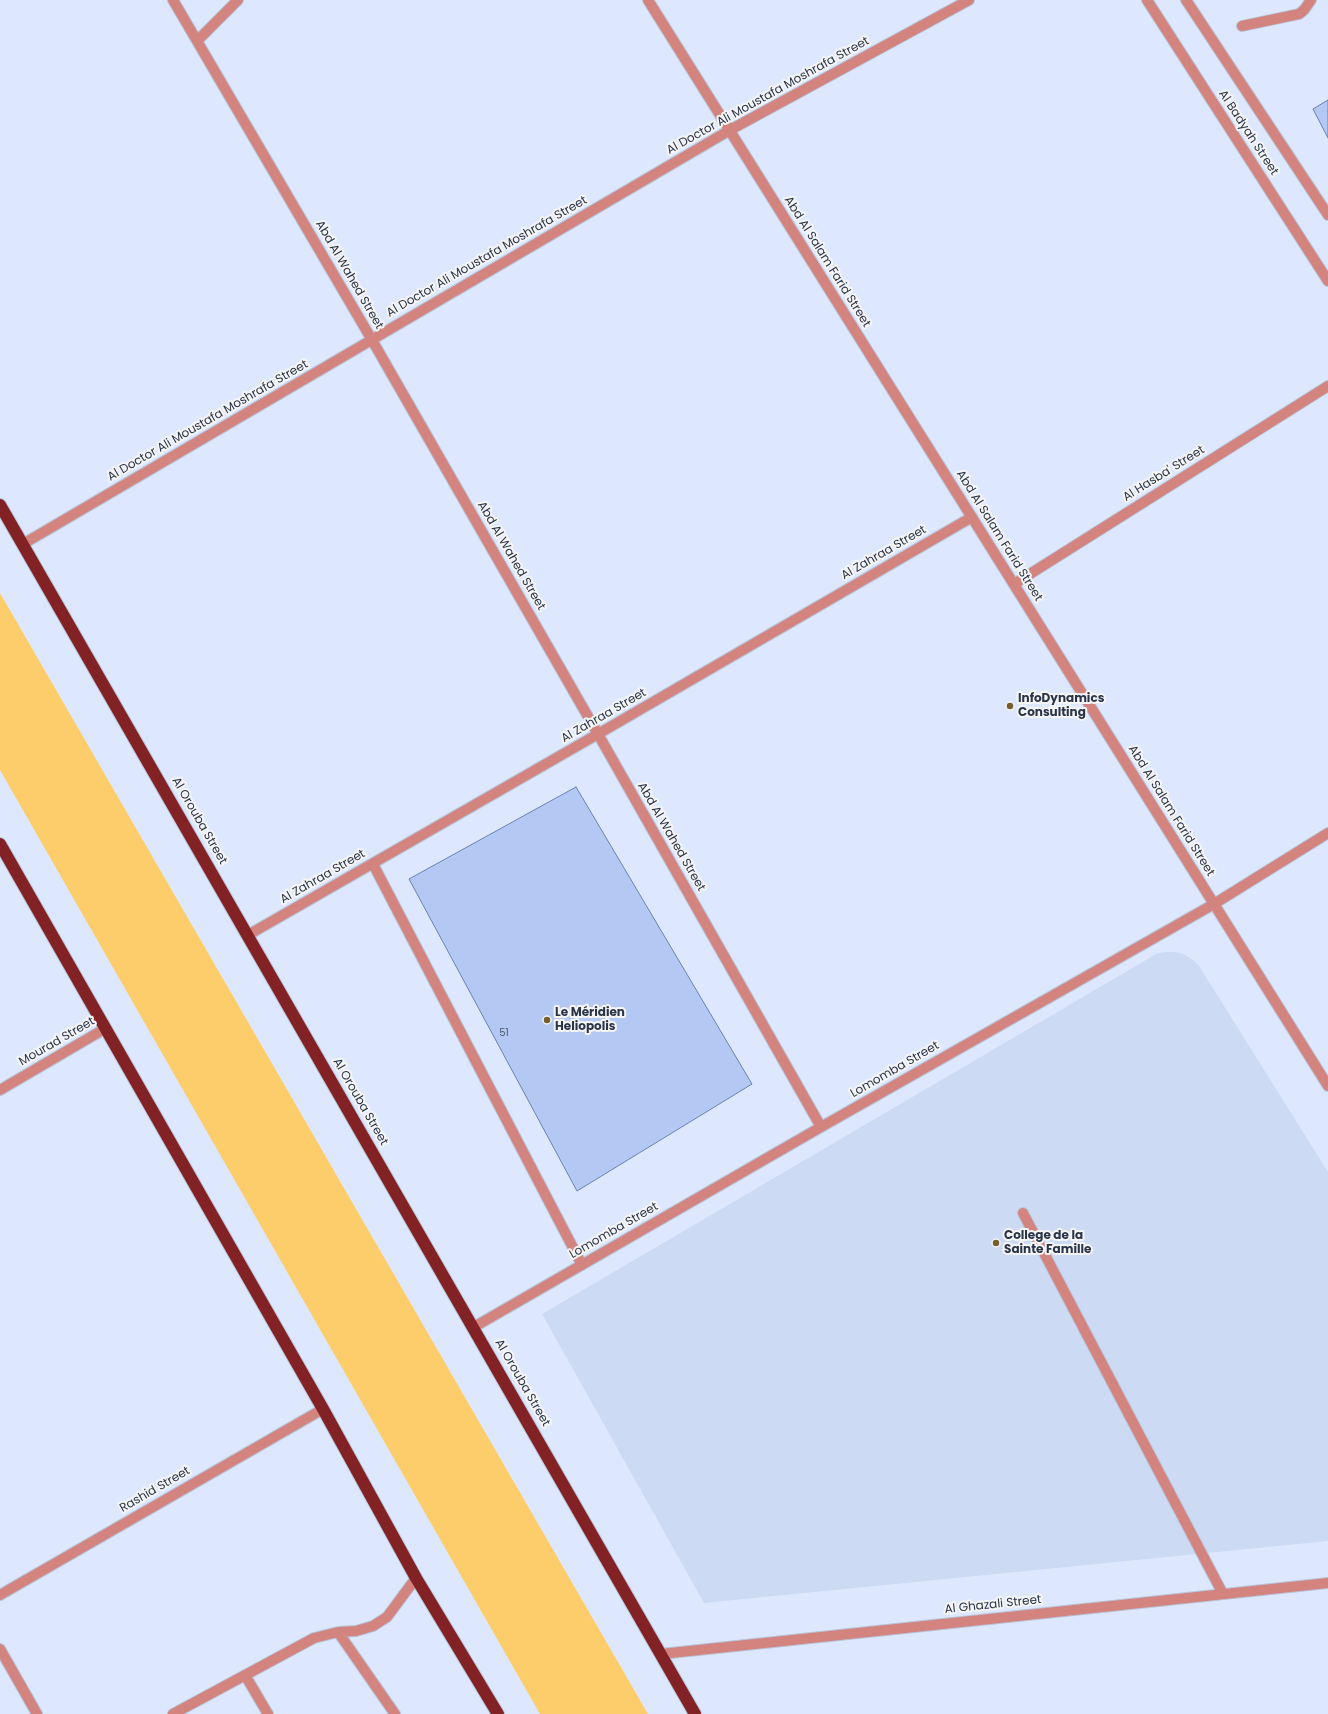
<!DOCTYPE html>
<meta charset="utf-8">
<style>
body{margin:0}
canvas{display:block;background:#dde8ff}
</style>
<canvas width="1328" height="1714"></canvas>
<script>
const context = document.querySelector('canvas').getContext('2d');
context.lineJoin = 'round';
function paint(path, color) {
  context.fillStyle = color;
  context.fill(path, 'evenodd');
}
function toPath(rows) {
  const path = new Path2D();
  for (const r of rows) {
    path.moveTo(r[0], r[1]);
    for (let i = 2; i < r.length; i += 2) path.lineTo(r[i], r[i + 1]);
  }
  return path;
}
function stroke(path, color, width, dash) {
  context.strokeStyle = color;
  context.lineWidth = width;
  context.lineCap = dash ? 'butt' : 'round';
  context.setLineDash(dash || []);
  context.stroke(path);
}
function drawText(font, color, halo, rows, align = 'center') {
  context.font = font + ' Poppins,sans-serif';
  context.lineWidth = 4;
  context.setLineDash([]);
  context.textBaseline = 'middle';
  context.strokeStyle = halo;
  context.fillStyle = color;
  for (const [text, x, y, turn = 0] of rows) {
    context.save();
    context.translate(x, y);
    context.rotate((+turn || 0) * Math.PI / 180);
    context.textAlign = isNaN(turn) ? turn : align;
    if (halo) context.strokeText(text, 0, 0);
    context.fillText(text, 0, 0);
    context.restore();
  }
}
paint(toPath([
 [1167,952,1176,952,1185,955,1193,960,1199,966,1328,1172,1328,1541,704,1603,542,1314,1158,953]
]), '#cddaf3');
paint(toPath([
 [0,593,648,1714,540,1714,0,770]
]), '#fccd6a');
const building = toPath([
 [1328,100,1328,138,1313,109,1328,100],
 [576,787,752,1084,577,1191,409,879,576,787]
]);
paint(building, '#b3c8f2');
stroke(building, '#6981b3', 1);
const minor = toPath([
 [173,0,372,340,598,734,821,1127],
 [648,0,1328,1086],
 [1147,0,1328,281],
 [1186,0,1328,215],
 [1242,26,1299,14,1304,10,1311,0],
 [197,41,238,0],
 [23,544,730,130,969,0],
 [1014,584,1328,386],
 [373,864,582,1265],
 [248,935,598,734,972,517],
 [0,1090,106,1028],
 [1023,1213,1223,1594],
 [474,1327,821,1127,1214,904,1328,833],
 [0,1595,323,1409],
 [338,1632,395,1714],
 [0,1649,37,1714],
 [661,1654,1328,1583],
 [245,1675,268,1714],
 [173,1714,314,1638,338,1632,356,1631,373,1626,387,1617,416,1578]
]);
const highway = toPath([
 [0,505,695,1714],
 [0,844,323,1409,416,1578,498,1714]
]);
stroke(minor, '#b9c4db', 12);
stroke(highway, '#b9c4db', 14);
stroke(minor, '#d3847f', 10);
stroke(highway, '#822224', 12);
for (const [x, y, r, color] of [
 [1010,706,4,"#765f2f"],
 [547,1020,4,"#765f2f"],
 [996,1243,4,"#765f2f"]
]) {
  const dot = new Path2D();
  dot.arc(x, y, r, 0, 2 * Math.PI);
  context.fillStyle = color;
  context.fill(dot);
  stroke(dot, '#f5f5f5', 1.5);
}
drawText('10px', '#4c5973', null, [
 ["51",504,1033]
]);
drawText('12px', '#2a3449', '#f5f5f5', [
 ["Al Doctor Ali Moustafa Moshrafa Street",768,96,-29],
 ["Al Badyah Street",1248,133,57],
 ["Al Doctor Ali Moustafa Moshrafa Street",487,257,-30],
 ["Abd Al Salam Farid Street",827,262,58],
 ["Abd Al Wahed Street",349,275,60],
 ["Al Doctor Ali Moustafa Moshrafa Street",208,421,-30],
 ["Al Hasba' Street",1164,474,-32],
 ["Abd Al Salam Farid Street",999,536,58],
 ["Al Zahraa Street",884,553,-30],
 ["Abd Al Wahed Street",511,556,60],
 ["Al Zahraa Street",604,716,-30],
 ["Abd Al Salam Farid Street",1171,811,58],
 ["Al Orouba Street",199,821,60],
 ["Abd Al Wahed Street",671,837,60],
 ["Al Zahraa Street",323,877,-30],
 ["Mourad Street",57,1042,-30],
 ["Lomomba Street",895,1070,-30],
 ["Al Orouba Street",360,1102,60],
 ["Lomomba Street",614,1231,-30],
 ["Al Orouba Street",522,1383,60],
 ["Rashid Street",155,1490,-30],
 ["Al Ghazali Street",993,1605,-6]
]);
drawText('bold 12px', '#2a3449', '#f5f5f5', [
 ["InfoDynamics",1018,699],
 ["Consulting",1018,713],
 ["Le Méridien",555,1013],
 ["Heliopolis",555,1027],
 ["College de la",1004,1236],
 ["Sainte Famille",1004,1250]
], 'left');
</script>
